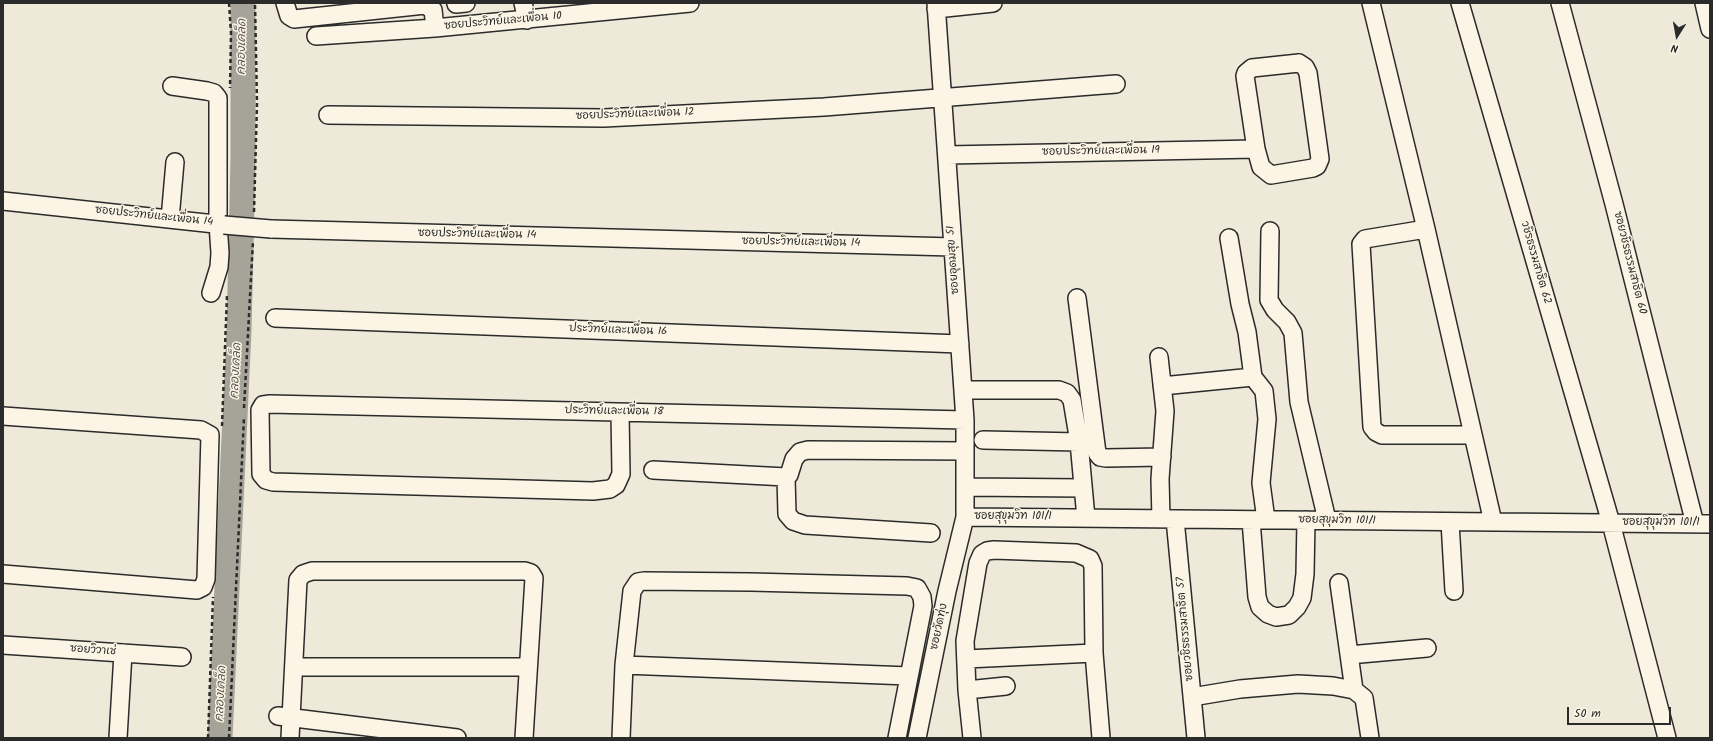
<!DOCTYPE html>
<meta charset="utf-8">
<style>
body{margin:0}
#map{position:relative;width:1713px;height:741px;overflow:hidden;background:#efe9da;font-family:Kalam,sans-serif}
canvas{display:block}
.frame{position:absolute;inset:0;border:4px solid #2b2b2b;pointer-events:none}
.north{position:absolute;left:1657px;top:16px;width:40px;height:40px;-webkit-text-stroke:3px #fcf5e5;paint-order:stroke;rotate:191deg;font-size:11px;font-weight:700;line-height:16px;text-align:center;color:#2b2b2b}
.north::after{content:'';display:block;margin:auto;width:14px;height:18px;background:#2b2b2b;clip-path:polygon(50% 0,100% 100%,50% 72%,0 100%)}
.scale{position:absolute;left:1567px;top:707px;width:104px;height:18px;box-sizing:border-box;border:2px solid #2b2b2b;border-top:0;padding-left:5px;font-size:12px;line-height:14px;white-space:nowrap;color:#2b2b2b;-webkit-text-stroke:3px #fcf5e5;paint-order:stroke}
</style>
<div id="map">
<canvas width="1713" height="741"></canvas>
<div class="frame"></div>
<div class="north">N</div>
<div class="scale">50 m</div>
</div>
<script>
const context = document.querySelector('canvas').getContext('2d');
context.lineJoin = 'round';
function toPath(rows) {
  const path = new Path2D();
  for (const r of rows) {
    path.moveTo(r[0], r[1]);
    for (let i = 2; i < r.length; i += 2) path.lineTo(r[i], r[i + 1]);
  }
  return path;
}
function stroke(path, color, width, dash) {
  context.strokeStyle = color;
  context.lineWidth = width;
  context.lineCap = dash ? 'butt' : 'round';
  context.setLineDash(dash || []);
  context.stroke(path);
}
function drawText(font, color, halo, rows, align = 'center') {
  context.font = font + ' Kalam,"Playpen Sans Thai",sans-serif';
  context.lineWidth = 3;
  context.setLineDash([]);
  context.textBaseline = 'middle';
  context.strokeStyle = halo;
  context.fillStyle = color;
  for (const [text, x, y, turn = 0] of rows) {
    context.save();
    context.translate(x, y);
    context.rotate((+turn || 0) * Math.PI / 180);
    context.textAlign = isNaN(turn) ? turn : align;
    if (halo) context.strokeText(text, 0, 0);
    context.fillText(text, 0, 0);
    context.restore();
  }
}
stroke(toPath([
 [220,738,239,331,243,160,243,3]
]), '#a6a399', 25);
const minor = toPath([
 [285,3,289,16,294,19,425,5,433,10,435,28],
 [523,3,527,20],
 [1371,3,1426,229,1493,522],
 [1460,3,1611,523,1667,738],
 [1560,3,1614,204,1695,524],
 [1704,3,1710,29],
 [456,4,466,3],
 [936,9,993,3],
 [316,36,435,28,690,3],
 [1299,63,1305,67,1308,73,1320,159,1317,166,1313,168,1271,175,1261,167,1256,149,1245,76,1246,73,1252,68,1299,63],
 [172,86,207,91,214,93,218,98,218,224,220,253,219,267,211,293],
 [328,115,604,118,824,107,1116,84],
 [947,155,1256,149],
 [3,201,224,225],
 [170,219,175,162],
 [271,229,953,247],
 [1426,229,1365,239,1361,244,1372,427,1376,432,1382,435,1473,435],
 [1270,231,1269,300,1275,310,1287,322,1293,333,1299,402,1327,520],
 [1229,238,1240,304,1247,332,1253,377,1264,391,1267,419,1261,483,1266,520],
 [1077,298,1097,453,1100,457,1106,458,1162,457],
 [275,318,960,344],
 [1159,357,1165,411,1160,479,1161,519],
 [1162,386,1253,377],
 [963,390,1059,390,1067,393,1072,400,1079,442,1086,518],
 [620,413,621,474,616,485,610,489,593,491,273,482,266,480,261,474,260,410,263,405,270,404,965,420],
 [3,416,201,430,210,435,206,579,203,587,197,590,3,574],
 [983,440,1079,442],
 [653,470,786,477,789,475,794,459,800,452,808,450,965,451],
 [786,477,787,514,793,521,805,525,931,533],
 [965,487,1083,488],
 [965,517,1710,524],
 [1175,519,1196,738],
 [1251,520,1257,597,1260,607,1268,614,1276,617,1289,615,1297,607,1302,598,1305,574,1306,520],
 [1450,522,1454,591],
 [1339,583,1354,690],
 [3,645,182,657],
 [1349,655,1427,648],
 [966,659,1094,653],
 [624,665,909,676],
 [294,667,528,667],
 [967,690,1006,686],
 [1192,697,1240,689,1298,684,1333,686,1354,690,1364,698,1370,738],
 [278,716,457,738],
 [118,738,123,653],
 [290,738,298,580,303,574,312,571,525,571,531,573,534,578,524,738],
 [621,738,624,665,632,591,638,582,644,581,751,582,907,586,917,588,922,597,923,606,897,738],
 [917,738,947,591,965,517,965,420,936,3],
 [972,738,967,690,965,641,978,563,982,554,987,551,994,550,1076,553,1090,559,1093,566,1094,653,1101,738]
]);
stroke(minor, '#2b2b2b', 20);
stroke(toPath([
 [229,3,231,33,230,88],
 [254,212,257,103,255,3],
 [244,408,253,241],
 [222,426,227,295],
 [208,738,213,597],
 [229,738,244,417]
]), '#2b2b2b', 2.5, [4, 3]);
stroke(minor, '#fcf5e5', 17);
const minorBridge = toPath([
 [224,225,271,229]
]);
stroke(minorBridge, '#2b2b2b', 20, []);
stroke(minorBridge, '#fcf5e5', 17);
drawText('11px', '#2b2b2b', '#fcf5e5', [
 ["ซอยประวิทย์และเพื่อน 10",503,22,-5],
 ["ซอยประวิทย์และเพื่อน 12",635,115,-2],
 ["ซอยประวิทย์และเพื่อน 19",1101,152,-1],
 ["ซอยประวิทย์และเพื่อน 14",154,217,6],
 ["ซอยประวิทย์และเพื่อน 14",477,235,1],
 ["ซอยประวิทย์และเพื่อน 14",801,243,1],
 ["ซอยอุดมสุข 51",954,260,-94],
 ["วชิรธรรมสาธิต 62",1535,263,74],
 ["ซอยวชิรธรรมสาธิต 60",1629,263,76],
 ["ประวิทย์และเพื่อน 16",618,331,2],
 ["ประวิทย์และเพื่อน 18",614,412,1],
 ["ซอยสุขุมวิท 101/1",1013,517],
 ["ซอยสุขุมวิท 101/1",1337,521,1],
 ["ซอยสุขุมวิท 101/1",1661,523],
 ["ซอยวัดทุ่ง",940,627,-78],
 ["ซอยวชิรธรรมสาธิต 57",1186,629,-95],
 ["ซอยวิวาเช่",93,651,4]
]);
drawText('italic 12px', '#565552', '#fcf5e5', [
 ["คลองเคล็ด",243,47,-89],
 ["คลองเคล็ด",237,371,-87],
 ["คลองเคล็ด",222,694,-87]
]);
</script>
